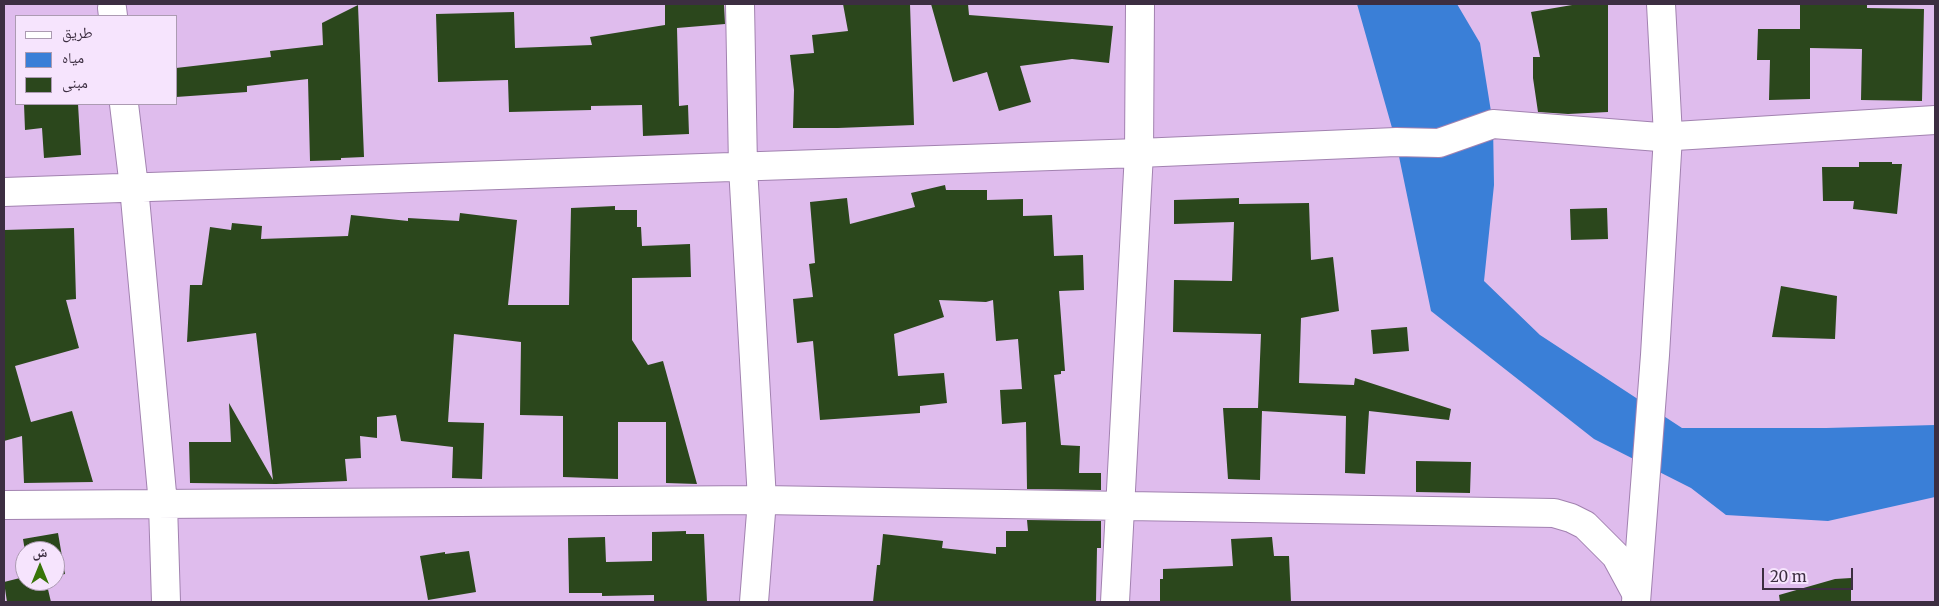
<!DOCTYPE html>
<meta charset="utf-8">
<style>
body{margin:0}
#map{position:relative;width:1939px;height:606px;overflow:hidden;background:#dfbced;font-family:Merriweather,"Noto Naskh Arabic",serif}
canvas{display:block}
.frame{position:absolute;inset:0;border:5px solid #3c2e41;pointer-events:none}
.legend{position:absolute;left:15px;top:15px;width:162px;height:90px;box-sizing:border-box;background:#f6e4fd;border:1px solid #ac9bb2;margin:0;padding:6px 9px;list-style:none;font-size:15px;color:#3c2e41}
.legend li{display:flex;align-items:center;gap:10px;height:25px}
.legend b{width:25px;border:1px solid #ac9bb2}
.north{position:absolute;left:15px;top:541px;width:50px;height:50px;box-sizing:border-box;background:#f6e4fd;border:1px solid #ac9bb2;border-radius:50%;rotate:0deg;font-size:14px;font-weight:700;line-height:20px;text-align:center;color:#3c2e41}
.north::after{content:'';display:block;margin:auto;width:18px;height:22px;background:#387409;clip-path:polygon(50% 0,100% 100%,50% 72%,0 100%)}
.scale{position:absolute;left:1762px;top:568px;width:91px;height:22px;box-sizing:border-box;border:2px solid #3c2e41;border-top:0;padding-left:6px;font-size:15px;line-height:18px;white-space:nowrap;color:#3c2e41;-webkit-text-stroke:4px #f6e4fd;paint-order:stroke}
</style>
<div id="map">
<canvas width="1939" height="606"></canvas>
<div class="frame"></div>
<ul class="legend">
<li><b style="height:6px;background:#fff"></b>طريق</li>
<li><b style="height:14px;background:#3a7fd7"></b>مياه</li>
<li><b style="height:14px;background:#2b471c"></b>مبنى</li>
</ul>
<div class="north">ش</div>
<div class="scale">20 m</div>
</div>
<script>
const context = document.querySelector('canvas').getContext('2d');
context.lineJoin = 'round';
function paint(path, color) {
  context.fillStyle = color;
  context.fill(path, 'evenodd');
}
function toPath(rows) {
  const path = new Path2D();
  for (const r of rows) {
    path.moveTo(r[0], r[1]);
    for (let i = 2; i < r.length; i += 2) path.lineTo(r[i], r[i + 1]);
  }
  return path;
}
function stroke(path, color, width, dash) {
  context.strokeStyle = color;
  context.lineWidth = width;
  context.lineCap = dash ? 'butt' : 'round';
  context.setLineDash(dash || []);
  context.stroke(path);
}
paint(toPath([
 [1357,4,1457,4,1480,43,1493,124,1494,185,1484,281,1540,335,1682,428,1826,428,1935,425,1935,497,1828,521,1726,515,1691,488,1594,439,1431,311,1396,142]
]), '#3a7fd7');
paint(toPath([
 [724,4,725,24,677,28,679,106,688,105,689,134,643,136,642,105,591,106,591,110,509,112,508,80,438,82,436,14,514,12,515,48,592,45,590,37,665,25,665,5],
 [843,4,910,4,914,125,838,128,793,128,794,90,790,55,814,53,812,35,848,31],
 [931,4,968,4,969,15,1113,26,1109,63,1072,59,1020,66,1031,102,999,111,987,72,953,82],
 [1578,4,1608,4,1608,112,1568,114,1538,112,1533,78,1533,57,1540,57,1531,12],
 [1800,4,1867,4,1867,8,1924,9,1922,101,1861,100,1862,49,1810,48,1810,99,1769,100,1770,60,1757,60,1758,29,1800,29],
 [358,5,364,157,341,158,341,160,310,161,308,79,247,86,247,92,176,97,176,68,271,57,270,51,323,45,322,23],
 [24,104,78,104,81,155,44,158,42,128,25,130],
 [1859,162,1892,162,1892,164,1902,164,1897,214,1853,209,1854,201,1823,201,1822,167,1859,167],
 [945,185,946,190,987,190,987,200,1023,199,1023,216,1052,215,1054,256,1083,255,1084,290,1059,291,1065,371,1061,371,1061,374,1054,375,1061,445,1080,446,1079,473,1101,473,1101,490,1027,489,1026,422,1002,424,1000,390,1022,389,1018,339,996,341,993,300,986,302,939,300,944,317,894,334,898,376,944,373,947,403,920,406,920,413,820,420,813,341,797,343,793,299,813,297,809,264,815,263,810,202,847,198,850,224,915,207,911,193],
 [1239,198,1239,204,1309,203,1311,260,1333,257,1339,311,1301,318,1299,383,1354,385,1355,378,1451,409,1449,420,1369,411,1365,474,1345,473,1346,416,1262,411,1260,480,1228,479,1223,408,1258,408,1261,334,1173,332,1174,280,1232,281,1234,222,1174,224,1174,200],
 [615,206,615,210,637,210,637,227,641,227,642,246,690,244,691,277,632,278,632,340,648,365,663,361,697,484,666,483,666,422,618,422,618,479,563,477,563,416,520,415,521,342,454,334,448,422,484,423,482,479,452,478,453,447,401,441,396,415,377,417,377,438,360,436,361,458,345,459,347,481,276,484,190,483,189,442,231,442,229,403,273,480,256,333,187,342,190,285,202,285,210,227,231,230,232,223,262,226,261,239,348,236,351,215,408,221,408,218,459,221,460,213,517,220,508,305,569,305,571,208],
 [1607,208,1608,239,1571,240,1570,209],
 [74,228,76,299,66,300,79,348,15,366,31,422,72,411,93,482,24,483,22,436,4,441,4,230],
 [1781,286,1837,296,1835,339,1772,337],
 [1407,327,1409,351,1373,354,1371,330],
 [1416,461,1471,462,1470,493,1416,492],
 [1027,520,1101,521,1101,548,1097,548,1096,602,873,602,877,565,880,565,883,534,943,541,942,548,996,554,996,547,1006,547,1006,531,1028,531],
 [686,531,686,534,704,534,707,602,654,602,654,595,602,596,602,593,569,593,568,538,605,537,606,562,652,561,652,532],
 [58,533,65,574,55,576,55,551,25,551,23,539],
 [1272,537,1274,556,1289,556,1291,602,1160,602,1160,579,1163,579,1163,569,1233,566,1231,539],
 [469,551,476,592,428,600,420,556,445,552,445,554],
 [25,553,25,581,46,581,51,602,7,602,4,582,24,577,20,554],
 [1851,578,1851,602,1780,602,1779,595,1835,579]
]), '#2b471c');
const minor = toPath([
 [740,4,743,167,762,500,754,602],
 [112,8,113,16],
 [124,104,134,187,163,504,166,602],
 [4,192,1139,153,1396,142,1439,143,1493,124,1659,137,1935,120],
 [4,505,762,500,1554,513,1571,518,1585,525,1616,556,1636,593],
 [1115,602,1139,153,1140,4]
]);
const tertiary = toPath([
 [1636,602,1655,355,1668,136,1661,4]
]);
stroke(minor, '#a282b0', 30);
stroke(tertiary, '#a282b0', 30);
stroke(minor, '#fff', 28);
stroke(tertiary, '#fff', 28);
</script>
